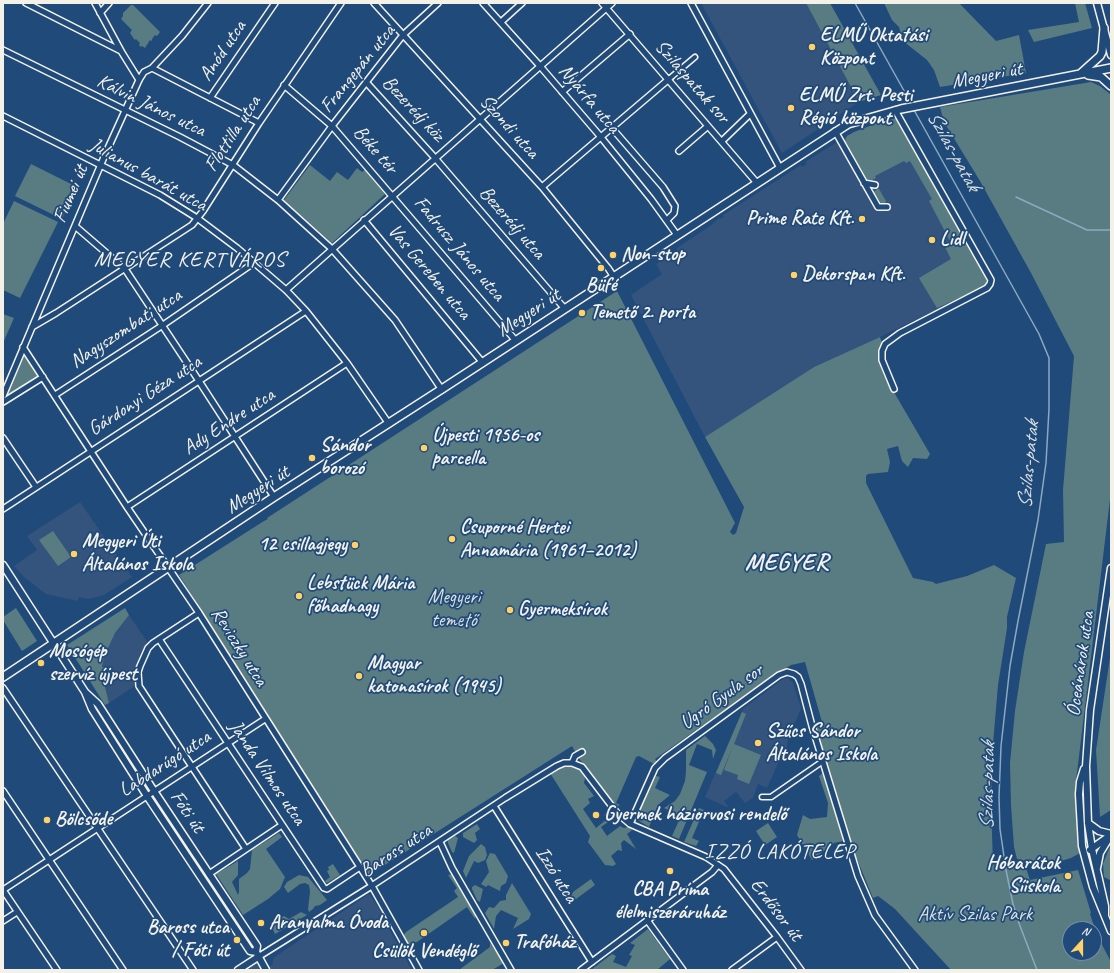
<!DOCTYPE html>
<meta charset="utf-8">
<style>
body{margin:0}
#map{position:relative;width:1114px;height:973px;overflow:hidden;background:#1f4a7a;font-family:Caveat,sans-serif}
canvas{display:block}
.frame{position:absolute;inset:0;border:4px solid #f4f1e8;pointer-events:none}
.north{position:absolute;left:1062px;top:921px;width:40px;height:40px;box-sizing:border-box;background:#1f4a7a;border:1px solid #748da6;border-radius:50%;rotate:21deg;font-size:11px;font-weight:700;line-height:16px;text-align:center;color:#f4f1e8}
.north::after{content:'';display:block;margin:auto;width:14px;height:18px;background:#ffd166;clip-path:polygon(50% 0,100% 100%,50% 72%,0 100%)}
</style>
<div id="map">
<canvas width="1114" height="973"></canvas>
<div class="frame"></div>
<div class="north">N</div>
</div>
<script>
const context = document.querySelector('canvas').getContext('2d');
context.lineJoin = 'round';
function paint(path, color) {
  context.fillStyle = color;
  context.fill(path, 'evenodd');
}
function toPath(rows) {
  const path = new Path2D();
  for (const r of rows) {
    path.moveTo(r[0], r[1]);
    for (let i = 2; i < r.length; i += 2) path.lineTo(r[i], r[i + 1]);
  }
  return path;
}
function stroke(path, color, width, dash) {
  context.strokeStyle = color;
  context.lineWidth = width;
  context.lineCap = dash ? 'butt' : 'round';
  context.setLineDash(dash || []);
  context.stroke(path);
}
function drawText(font, color, halo, rows, align = 'center') {
  context.font = font + ' Caveat,sans-serif';
  context.lineWidth = 3.5;
  context.setLineDash([]);
  context.textBaseline = 'middle';
  context.strokeStyle = halo;
  context.fillStyle = color;
  for (const [text, x, y, turn = 0] of rows) {
    context.save();
    context.translate(x, y);
    context.rotate((+turn || 0) * Math.PI / 180);
    context.textAlign = isNaN(turn) ? turn : align;
    if (halo) context.strokeText(text, 0, 0);
    context.fillText(text, 0, 0);
    context.restore();
  }
}
paint(toPath([
 [701,3,806,3,859,102,782,153],
 [897,118,987,279,987,283,985,286,880,337,814,367,705,437,631,295,662,274,656,264,677,251,677,248,710,226,718,219,719,218,720,219,724,217,723,215,801,165,802,167,807,164,805,162,847,136,875,124],
 [80,502,132,577,104,595,89,599,79,597,78,601,46,594,25,578,14,566,37,550,27,536],
 [129,615,148,643,141,652,137,663,135,676,136,685,109,703,105,687,104,667,102,667,106,647,108,647,115,633],
 [788,678,793,683,801,708,788,740,787,746,784,755,779,761,767,788,758,784,753,798,745,803,736,792,724,801,729,808,705,797,743,709,783,679],
 [369,894,390,924,389,929,412,970,264,970,273,964,273,959,276,956],
 [255,961,261,970,242,970]
]), '#34547d');
paint(toPath([
 [806,3,830,3,881,95,859,102],
 [884,3,959,3,996,41,1019,35,1026,73,940,87,934,70,927,60,903,41,899,27,892,20],
 [1075,3,1085,3,1092,28,1034,42,1028,30,1079,22],
 [131,5,133,5,160,32,157,36,155,35,152,39,152,41,150,40,145,48,142,46,141,47,139,45,140,43,136,39,135,40,134,39,130,33,132,30,121,19,123,16,123,13],
 [1091,82,1100,86,1110,94,1111,103,1111,491,1076,781,1076,810,1080,853,1071,858,1058,862,1049,864,1037,863,1017,859,1014,847,1011,805,1010,763,1015,711,1024,652,1046,544,1064,542,1063,490,1074,356,1031,273,980,181,944,122,940,107],
 [897,118,987,279,985,286,937,308,919,278,951,259,944,245,950,241,929,201,932,199,910,161,906,163,904,161,875,176,876,178,872,180,867,179,845,141,847,136,854,132,875,124],
 [31,164,77,187,62,219,15,196],
 [310,165,330,181,337,172,348,180,357,168,362,172,365,170,385,194,332,243,284,200],
 [877,189,879,189,886,201,885,203,881,203,874,192],
 [14,201,58,222,20,298,3,290,3,224],
 [617,291,735,523,730,532,733,535,736,533,744,507,705,437,814,367,880,337,882,343,878,353,880,365,884,375,930,454,927,459,913,458,908,467,902,461,898,446,887,449,890,462,888,472,868,474,866,476,866,483,913,578,933,582,936,584,967,576,994,565,1016,578,1007,617,1007,628,998,685,993,744,991,807,993,862,1025,865,1030,880,1078,870,1091,913,1090,914,1097,935,1111,962,1111,970,951,970,895,909,878,896,873,898,857,859,847,840,834,843,812,860,797,835,803,815,810,819,827,817,828,803,819,776,826,771,812,726,822,722,805,662,791,665,764,682,655,759,657,762,654,764,639,756,636,757,616,803,620,805,617,807,615,806,578,757,572,746,369,875,179,575,264,521,268,519,267,518],
 [1070,929,1094,929,1094,953,1070,953],
 [3,314,14,318,3,343],
 [23,347,43,377,9,399,3,396],
 [53,531,71,557,58,566,39,540],
 [16,608,37,641,22,651,3,620,3,617],
 [125,608,129,615,115,633,108,648,106,647,102,667,104,667,105,687,109,703,105,705,67,645],
 [1111,651,1111,810,1100,817,1096,750],
 [742,712,746,714,734,744,761,755,749,784,737,779,738,775,724,770,733,746,721,775,716,773],
 [705,736,713,744,716,750,713,759,712,750,697,744,689,765,707,772,679,839,672,836,681,816,664,808,675,801,680,794,685,781,686,771,686,750],
 [562,766,575,767,580,770,585,778,584,783,594,796,588,799,590,803,583,809,596,828,607,819,604,815,606,813,611,815,611,820,601,827,607,836,620,826,624,828,628,827,632,830,627,834,636,849,624,840,621,843,622,851,618,850,611,856,616,864,613,866,605,865,588,842,590,836,550,773],
 [656,776,660,777,655,788,670,795,658,805,649,827,636,819],
 [699,808,704,810,692,838,699,841,696,846,684,842],
 [768,823,777,837,765,845,756,831],
 [477,824,480,829,475,833,477,840,474,843,463,837,463,833],
 [279,833,282,837,266,849,285,877,280,889,268,899,243,915,216,874,238,861,238,875,232,882,238,895,239,892,239,879,247,873,250,869,252,850],
 [455,836,458,838,454,853,452,852,448,843,448,840],
 [481,844,485,847,487,855,485,860,478,863,474,861,466,878,463,871,469,856],
 [1111,847,1111,880,1110,880,1104,877,1103,864,1109,849],
 [490,853,495,854,508,876,506,883,501,886,500,891,488,885,486,887,481,884,489,872,486,861],
 [333,864,340,875,327,883,325,881,330,877,327,871,329,870,328,867],
 [454,874,476,913,475,919,467,907,417,942,408,944,403,936,406,932,458,897,454,891,457,888,448,875],
 [299,875,308,877,327,900,320,905,315,906,313,909,309,912,308,909,310,892,309,885,305,883,300,884,288,893,284,887,287,882],
 [591,879,595,885,572,902,569,897,572,895,573,892],
 [512,883,531,914,529,919,513,929,518,918,501,910,496,916,494,929,485,913,489,907,494,908,500,901,506,900,506,895],
 [475,885,483,889,480,902,477,900,472,889,472,887],
 [301,912,307,915,275,934,271,925,284,916,289,919],
 [648,929,670,959,657,970,591,970,612,954,616,956,613,962,626,967,632,956,629,955,635,945,630,943],
 [490,943,504,963,492,970,459,970,490,947]
]), '#597c82');
stroke(toPath([
 [855,3,912,105],
 [914,110,1039,334,1049,358,1049,409,1046,463,1038,520,1018,621,1010,666,1001,746,999,797,1000,829,1006,870,1013,904,1020,926,1037,970],
 [1016,197,1087,230,1111,230]
]), '#8ca9bf', 1.5);
const pedestrian = toPath([
 [669,79,695,57],
 [762,797,771,797,823,761]
]);
const minor = toPath([
 [26,3,121,51],
 [95,3,121,51,139,80],
 [374,3,542,187,608,268,614,277],
 [483,3,540,66,600,136,651,199,677,235],
 [602,3,757,183],
 [691,3,780,168],
 [100,13,109,3],
 [501,22,522,3],
 [3,50,180,137,233,165,278,200,332,249,395,320,442,390],
 [152,68,259,123],
 [366,82,435,158,565,309],
 [284,85,332,126,516,341],
 [562,92,630,34],
 [210,98,275,3],
 [3,116,160,195,197,218,237,248,286,290,306,311,347,363,389,424],
 [611,127,663,187,675,206,674,213,667,220],
 [835,131,878,207,887,207],
 [722,141,750,114],
 [679,151,708,126],
 [864,183,875,185],
 [542,187,669,79],
 [278,200,332,126,403,35,438,3],
 [364,220,483,363],
 [75,226,125,269,199,381,274,497],
 [286,290,612,3],
 [32,327,56,313,192,225,203,211,259,123,341,3],
 [23,347,127,507,199,613,372,886,419,970],
 [894,389,882,360,882,351,885,344,900,333,987,288,990,284,991,280,895,110],
 [55,395,163,325,255,262],
 [3,396,104,157,139,80,144,72,152,68,182,36,208,3],
 [3,402,43,377],
 [3,438,36,487],
 [127,507,347,363],
 [3,509,306,311],
 [199,613,153,643,148,648,140,666,138,672,139,686,246,849],
 [159,639,324,888,327,889,360,867],
 [3,688,193,970],
 [572,763,575,756,582,752],
 [3,791,123,970],
 [494,806,592,962],
 [630,824,655,768,665,758,779,675,787,672,794,674,798,677,801,684,812,726,858,876,875,915,915,970],
 [440,842,452,868,511,970],
 [209,874,282,825],
 [3,890,265,719],
 [3,890,57,970],
 [647,920,683,970],
 [3,921,17,912],
 [258,957,370,887,505,798,557,766,564,763,572,763,582,767,617,813,630,824,706,857,724,869,777,937,801,970],
 [581,970,712,872,718,865],
 [732,970,777,937]
]);
const tertiary = toPath([
 [1097,3,1111,55],
 [3,565,85,692,92,709,147,796,250,951,256,952],
 [85,692,98,704,154,791,257,946,256,952,266,970],
 [1084,769,1080,782,1079,794,1082,846,1093,887,1111,931],
 [1088,823,1099,831,1111,834],
 [1090,850,1108,837],
 [1097,868,1100,853,1111,835],
 [1105,915,1105,906,1092,849,1088,823,1086,766,1090,710,1111,568],
 [238,970,258,957]
]);
const secondary = toPath([
 [1080,74,1100,56,1102,52,1104,28],
 [1088,75,1101,77,1111,86],
 [3,677,274,497,445,387,848,124,901,109,1111,68]
]);
stroke(pedestrian, '#f4f1e8', 7);
stroke(minor, '#f4f1e8', 8);
stroke(tertiary, '#f4f1e8', 9);
stroke(secondary, '#f4f1e8', 10);
stroke(pedestrian, '#1f4a7a', 4);
stroke(minor, '#1f4a7a', 5);
stroke(tertiary, '#1f4a7a', 6);
stroke(secondary, '#1f4a7a', 7);
for (const [x, y, r, color] of [
 [812,47,4,"#ffd166"],
 [791,108,4,"#ffd166"],
 [862,219,4,"#ffd166"],
 [932,240,4,"#ffd166"],
 [613,255,4,"#ffd166"],
 [601,268,4,"#ffd166"],
 [794,275,4,"#ffd166"],
 [582,313,4,"#ffd166"],
 [424,448,4,"#ffd166"],
 [312,458,4,"#ffd166"],
 [452,539,4,"#ffd166"],
 [355,545,4,"#ffd166"],
 [74,554,4,"#ffd166"],
 [299,596,4,"#ffd166"],
 [510,610,4,"#ffd166"],
 [41,663,4,"#ffd166"],
 [359,676,4,"#ffd166"],
 [758,743,4,"#ffd166"],
 [596,815,4,"#ffd166"],
 [47,820,4,"#ffd166"],
 [670,871,4,"#ffd166"],
 [1068,876,4,"#ffd166"],
 [261,923,4,"#ffd166"],
 [424,933,4,"#ffd166"],
 [237,940,4,"#ffd166"],
 [506,943,4,"#ffd166"]
]) {
  const dot = new Path2D();
  dot.arc(x, y, r, 0, 2 * Math.PI);
  context.fillStyle = color;
  context.fill(dot);
  stroke(dot, '#1f4a7a', 1.5);
}
drawText('bold 20px', '#f4f1e8', '#1f4a7a', [
 ["ELMŰ Oktatási",820,36],
 ["Központ",820,59],
 ["ELMŰ Zrt. Pesti",799,96],
 ["Régió központ",799,119],
 ["Prime Rate Kft.",854,219,"right"],
 ["Lidl",940,240],
 ["Non-stop",621,255],
 ["Dekorspan Kft.",802,275],
 ["Büfé",601,286,"center"],
 ["Temető 2. porta",590,313],
 ["Újpesti 1956-os",432,436],
 ["parcella",432,459],
 ["Sándor",320,446],
 ["borozó",320,469],
 ["Csuporné Hertei",460,528],
 ["Annamária (1961–2012)",460,551],
 ["Megyeri Úti",82,542],
 ["Általános Iskola",82,565],
 ["12 csillagjegy",347,545,"right"],
 ["Lebstück Mária",307,584],
 ["főhadnagy",307,607],
 ["Gyermeksírok",518,610],
 ["Mosógép",49,652],
 ["szervíz újpest",49,675],
 ["Magyar",367,664],
 ["katonasírok (1945)",367,687],
 ["Szűcs Sándor",766,732],
 ["Általános Iskola",766,755],
 ["Gyermek háziorvosi rendelő",604,815],
 ["Bölcsőde",55,820],
 ["Hóbarátok",1060,864,"right"],
 ["Síiskola",1060,887,"right"],
 ["CBA Príma",670,890,"center"],
 ["élelmiszeráruház",670,913,"center"],
 ["Aranyalma Óvoda",269,923],
 ["Baross utca",229,928,"right"],
 ["/ Fóti út",229,951,"right"],
 ["Trafóház",514,943],
 ["Csülök Vendéglő",424,952,"center"]
], 'left');
drawText('20px', '#f4f1e8', '#1f4a7a', [
 ["Anód utca",223,51,-56],
 ["Frangepán utca",358,69,-51],
 ["Megyeri út",987,76,-11],
 ["Szilaspatak sor",692,82,49],
 ["Nyárfa utca",589,99,50],
 ["Kálvin János utca",151,106,26],
 ["Bezerédj köz",413,109,47],
 ["Szondi utca",509,127,48],
 ["Flottilla utca",233,134,-57],
 ["Béke tér",375,150,49],
 ["Julianus barát utca",148,175,29],
 ["Fiumei út",71,194,-67],
 ["Bezerédj utca",512,223,49],
 ["Fadrusz János utca",459,249,50],
 ["Vas Gereben utca",429,272,50],
 ["Megyeri út",529,313,-33],
 ["Nagyszombati utca",126,329,-33],
 ["Gárdonyi Géza utca",145,396,-33],
 ["Ady Endre utca",229,422,-33],
 ["Megyeri út",258,490,-33],
 ["Reviczky utca",239,647,58],
 ["Óceánárok utca",1081,664,-82],
 ["Ugró Gyula sor",722,697,-36],
 ["Labdarúgó utca",165,764,-33],
 ["Janda Vilmos utca",267,773,56],
 ["Fóti út",187,812,56],
 ["Baross utca",396,851,-33],
 ["Izzó utca",556,875,58],
 ["Erdősor út",776,910,53]
]);
drawText('20px', '#dddfd9', '#1f4a7a', [
 ["Megyeri",454,598],
 ["temető",454,621],
 ["Aktív Szilas Park",975,915]
]);
drawText('italic 21px', '#dadfde', '#1f4a7a', [
 ["Szilas-patak",953,151,61],
 ["Szilas-patak",1029,465,-85],
 ["Szilas-patak",988,786,-89]
]);
context.letterSpacing = '1px';
drawText('21px', '#f4f1e8', '#1f4a7a', [
 ["IZZÓ LAKÓTELEP",780,852]
]);
context.letterSpacing = '0px';
context.letterSpacing = '1px';
drawText('22px', '#f4f1e8', '#1f4a7a', [
 ["MEGYER KERTVÁROS",190,260]
]);
context.letterSpacing = '0px';
context.letterSpacing = '1px';
drawText('bold 24px', '#f4f1e8', '#1f4a7a', [
 ["MEGYER",787,564]
]);
context.letterSpacing = '0px';
</script>
